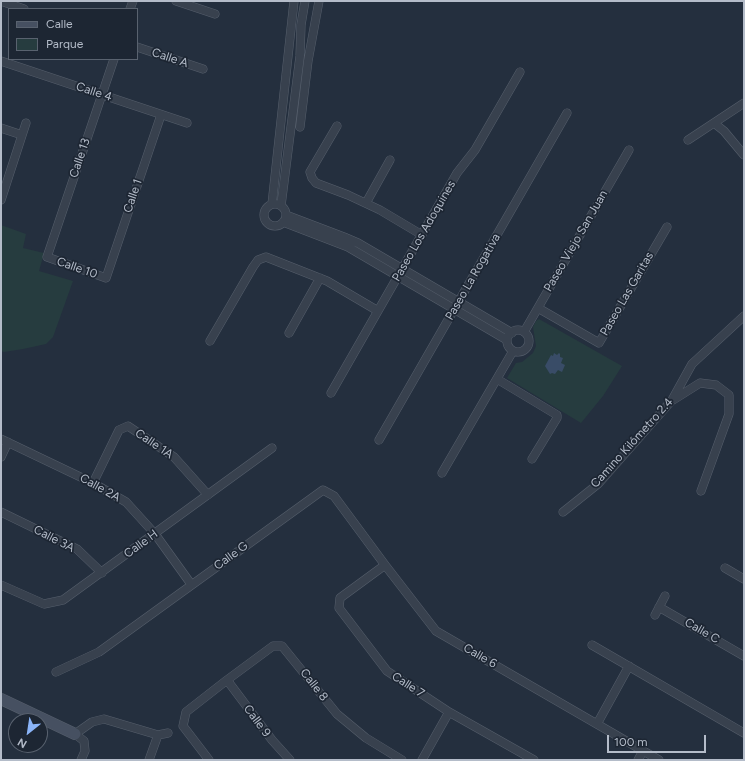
<!DOCTYPE html>
<meta charset="utf-8">
<style>
body{margin:0}
#map{position:relative;width:745px;height:761px;overflow:hidden;background:#242f3e;font-family:Figtree,sans-serif}
canvas{display:block}
.frame{position:absolute;inset:0;border:2px solid #b4bcc9;pointer-events:none}
.legend{position:absolute;left:8px;top:8px;width:130px;height:52px;box-sizing:border-box;background:#1d2633;border:1px solid #59626f;margin:0;padding:5px 7px;list-style:none;font-size:12px;color:#b4bcc9}
.legend li{display:flex;align-items:center;gap:8px;height:20px}
.legend b{width:20px;border:1px solid #59626f}
.north{position:absolute;left:8px;top:713px;width:40px;height:40px;box-sizing:border-box;background:#1d2633;border:1px solid #59626f;border-radius:50%;rotate:210deg;font-size:11px;font-weight:700;line-height:16px;text-align:center;color:#b4bcc9}
.north::after{content:'';display:block;margin:auto;width:14px;height:18px;background:#8ab4f8;clip-path:polygon(50% 0,100% 100%,50% 72%,0 100%)}
.scale{position:absolute;left:607px;top:735px;width:99px;height:18px;box-sizing:border-box;border:2px solid #b4bcc9;border-top:0;padding-left:5px;font-size:12px;line-height:14px;white-space:nowrap;color:#b4bcc9;-webkit-text-stroke:3px #1d2633;paint-order:stroke}
</style>
<div id="map">
<canvas width="745" height="761"></canvas>
<div class="frame"></div>
<ul class="legend">
<li><b style="height:5px;background:#465061"></b>Calle</li>
<li><b style="height:11px;background:#263c3f"></b>Parque</li>
</ul>
<div class="north">N</div>
<div class="scale">100 m</div>
</div>
<script>
const context = document.querySelector('canvas').getContext('2d');
context.lineJoin = 'round';
function paint(path, color) {
  context.fillStyle = color;
  context.fill(path, 'evenodd');
}
function toPath(rows) {
  const path = new Path2D();
  for (const r of rows) {
    if (r.length === 3) {
      path.moveTo(r[0] + r[2], r[1]);
      path.arc(r[0], r[1], r[2], 0, 2 * Math.PI);
      continue;
    }
    path.moveTo(r[0], r[1]);
    for (let i = 2; i < r.length; i += 2) path.lineTo(r[i], r[i + 1]);
  }
  return path;
}
function stroke(path, color, width, dash) {
  context.strokeStyle = color;
  context.lineWidth = width;
  context.lineCap = dash ? 'butt' : 'round';
  context.setLineDash(dash || []);
  context.stroke(path);
}
function drawText(font, color, halo, rows, align = 'center') {
  context.font = font + ' Figtree,sans-serif';
  context.lineWidth = 3.5;
  context.setLineDash([]);
  context.textBaseline = 'middle';
  context.strokeStyle = halo;
  context.fillStyle = color;
  for (const [text, x, y, turn = 0] of rows) {
    context.save();
    context.translate(x, y);
    context.rotate((+turn || 0) * Math.PI / 180);
    context.textAlign = isNaN(turn) ? turn : align;
    if (halo) context.strokeText(text, 0, 0);
    context.fillText(text, 0, 0);
    context.restore();
  }
}
paint(toPath([
 [1,225,26,234,23,248,44,253,39,271,73,281,53,337,46,344,23,349,4,352,1,351],
 [539,319,622,366,603,396,581,423,507,378,516,363,522,362,533,353,536,346,533,327,536,321]
]), '#263c3f');
paint(toPath([
 [554,353,557,355,559,353,560,354,560,357,563,358,561,363,565,365,562,372,558,370,555,374,552,373,550,374,545,366,551,355,553,356]
]), '#394c67');
const street = toPath([
 [1,1,24,9],
 [176,1,215,14],
 [130,9,133,1],
 [137,47,203,69],
 [114,59,47,257,106,278,161,115],
 [1,61,187,123],
 [714,123,724,131,744,155],
 [337,126,310,172,312,178,316,183,348,195,380,210,422,235],
 [300,127,308,61,319,1],
 [1,128,22,135],
 [688,140,744,103],
 [1,200,26,123],
 [366,203,390,160],
 [272,204,294,1],
 [275,215,11],
 [281,206,300,56,301,25,305,1],
 [286,215,344,237,358,243,512,333],
 [283,222,348,247,507,340],
 [538,308,599,343,667,227],
 [518,341,11],
 [524,332,629,150],
 [289,333,320,278],
 [210,341,253,267,258,260,266,257,327,281,378,311],
 [497,379,557,415,557,418,532,459],
 [331,393,457,173,475,150,520,72],
 [673,400,700,383,716,385,729,395,729,414,701,491],
 [1,439,93,483,126,502,155,534,191,584],
 [379,440,567,113],
 [1,457,8,442],
 [442,473,513,351],
 [93,483,119,430,128,426,174,457,208,495],
 [1,512,77,549,102,573],
 [563,512,598,484,672,400,692,364,744,316],
 [385,565,340,598,339,608,387,671,449,712,534,760],
 [725,568,744,579],
 [1,585,44,604,63,600,272,448],
 [659,607,744,656],
 [655,615,665,596],
 [592,645,744,733],
 [56,672,99,652,323,490,334,496,385,565,436,631,659,760],
 [227,680,272,740,290,760],
 [597,724,629,666],
 [81,760,85,751,84,741,75,734,92,722,104,719,158,735,168,733],
 [149,760,158,735],
 [209,760,183,726,186,712,227,680,273,646,282,646,337,714,366,738,402,760],
 [422,760,449,712],
 [638,760,643,751]
]);
const secondary = toPath([
 [1,699,75,734]
]);
stroke(street, '#565f6c', 9);
stroke(secondary, '#565f6c', 12);
stroke(street, '#38414e', 8);
stroke(secondary, '#465061', 11);
drawText('12px', '#b4bcc9', '#1d2633', [
 ["Calle A",170,58,18],
 ["Calle 4",94,92,18],
 ["Calle 13",80,158,-71],
 ["Calle 1",133,196,-71],
 ["Paseo Los Adoquines",424,231,-60],
 ["Paseo Viejo San Juan",576,241,-60],
 ["Calle 10",77,268,19],
 ["Paseo La Rogativa",473,277,-60],
 ["Paseo Las Garitas",627,294,-60],
 ["Camino Kilómetro 2.4",632,443,-48],
 ["Calle 1A",154,444,34],
 ["Calle 2A",100,488,29],
 ["Calle 3A",54,539,27],
 ["Calle H",141,544,-36],
 ["Calle G",231,556,-36],
 ["Calle C",702,631,30],
 ["Calle 6",480,656,30],
 ["Calle 8",314,685,52],
 ["Calle 7",408,685,33],
 ["Calle 9",257,721,53]
]);
</script>
